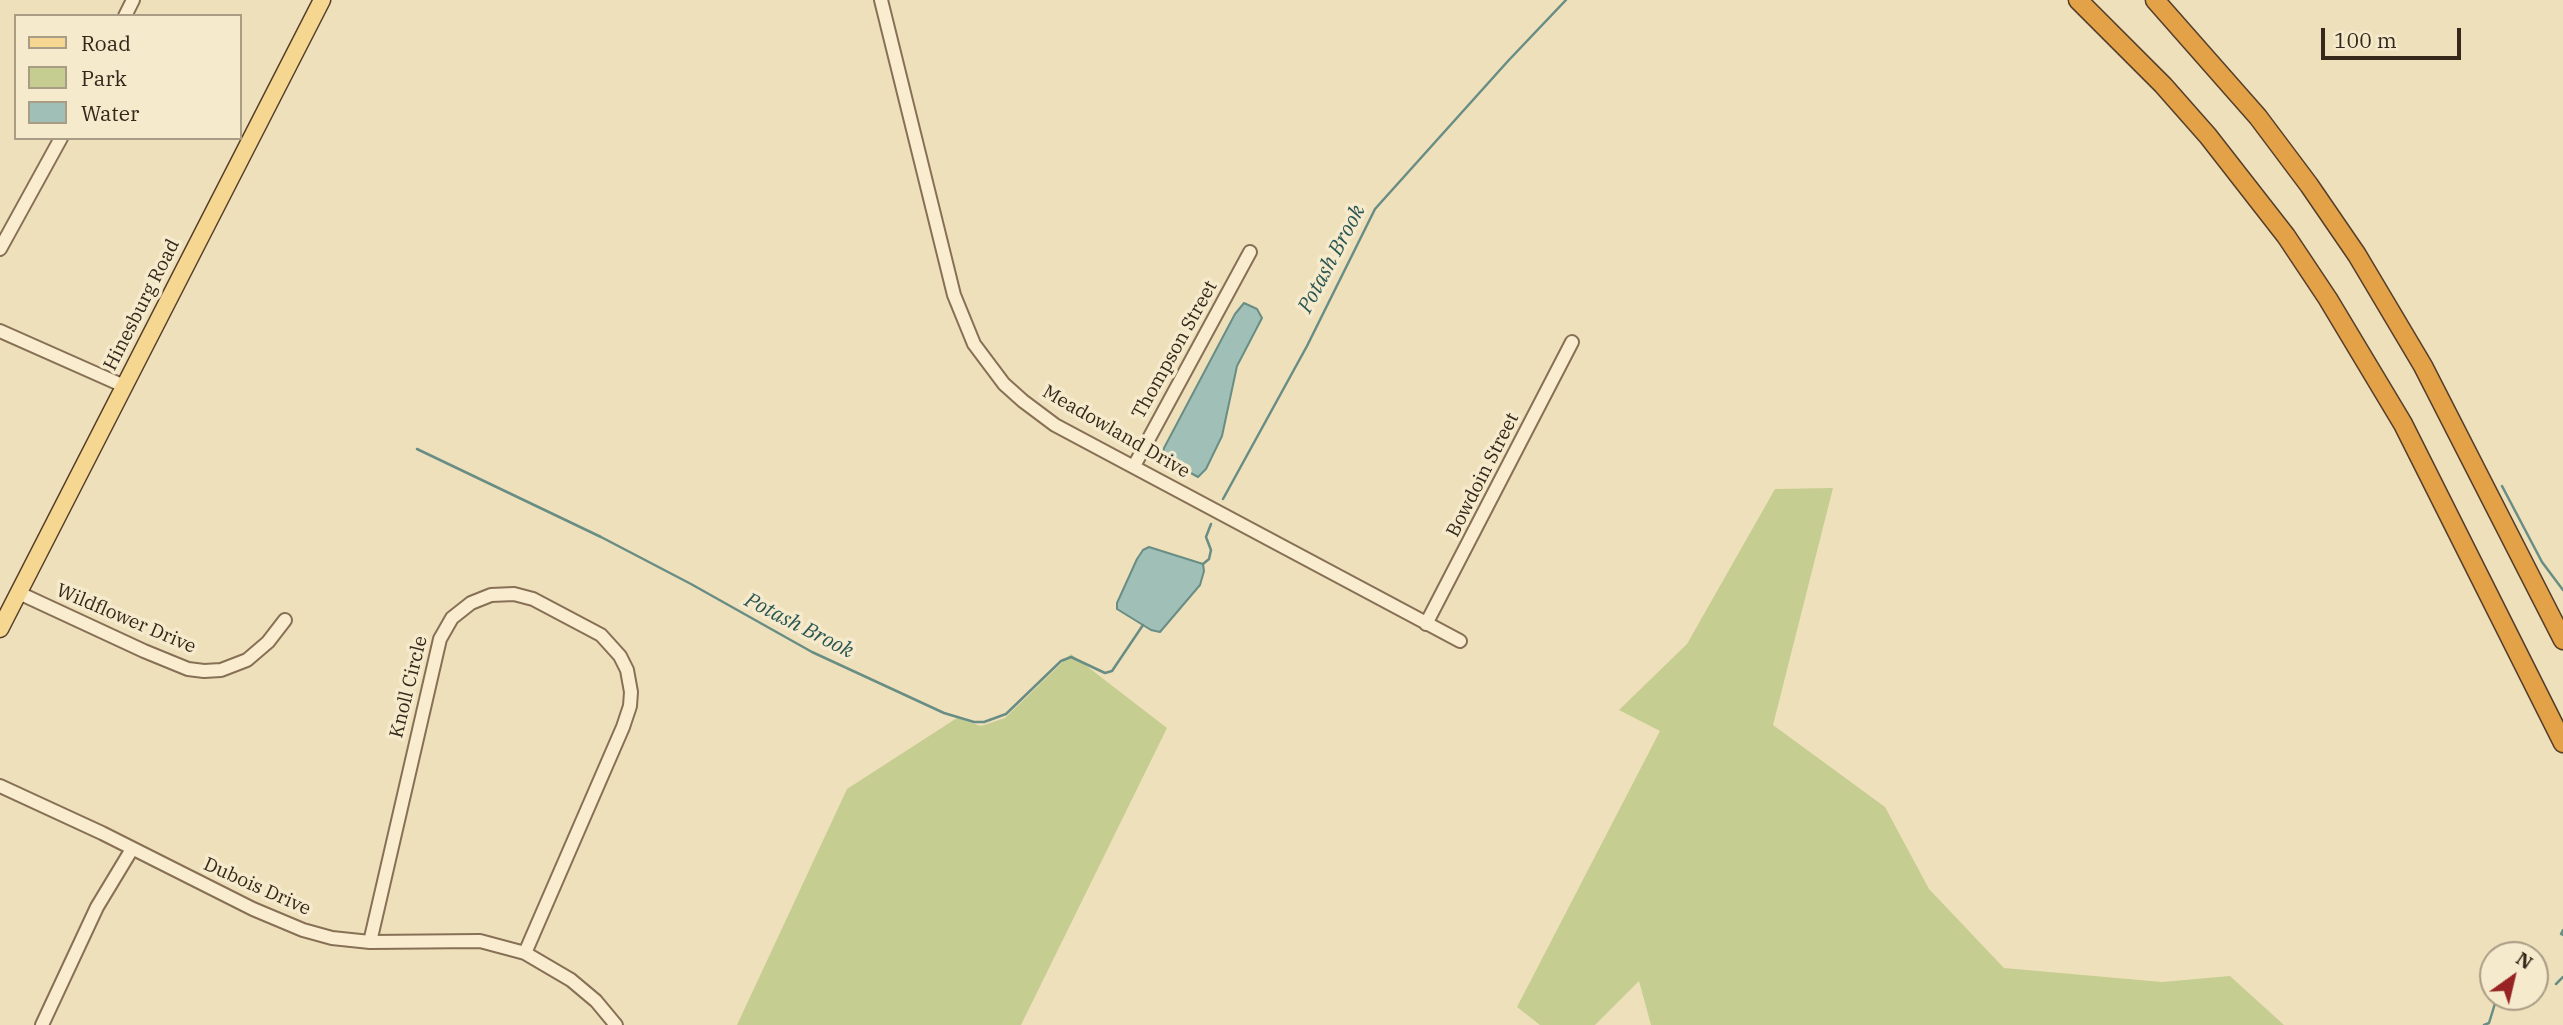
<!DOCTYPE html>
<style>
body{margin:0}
#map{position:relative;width:2563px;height:1025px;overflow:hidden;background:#efe0bc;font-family:"IBM Plex Serif",serif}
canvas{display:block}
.legend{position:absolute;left:14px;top:14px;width:228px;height:126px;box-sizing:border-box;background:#f6eacc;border:2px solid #a99c85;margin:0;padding:9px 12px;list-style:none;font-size:21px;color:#35281b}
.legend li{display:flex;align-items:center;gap:14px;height:35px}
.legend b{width:35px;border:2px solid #a99c85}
.north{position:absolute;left:2479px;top:941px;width:70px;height:70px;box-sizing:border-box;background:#f6eacc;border:2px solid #a99c85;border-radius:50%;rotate:34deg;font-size:19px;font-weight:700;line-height:28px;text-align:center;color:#35281b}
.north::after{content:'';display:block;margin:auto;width:24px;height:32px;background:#972423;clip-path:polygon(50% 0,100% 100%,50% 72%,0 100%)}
.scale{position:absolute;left:2321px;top:28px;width:140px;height:32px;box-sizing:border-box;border:4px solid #35281b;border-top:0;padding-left:9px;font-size:21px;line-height:24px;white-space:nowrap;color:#35281b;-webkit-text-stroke:5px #f6eacc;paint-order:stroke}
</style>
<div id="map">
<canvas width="2563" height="1025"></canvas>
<ul class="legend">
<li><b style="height:9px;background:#f5d791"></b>Road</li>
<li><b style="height:19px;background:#c5cd90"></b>Park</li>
<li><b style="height:19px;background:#a0c0b7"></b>Water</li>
</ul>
<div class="north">N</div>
<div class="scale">100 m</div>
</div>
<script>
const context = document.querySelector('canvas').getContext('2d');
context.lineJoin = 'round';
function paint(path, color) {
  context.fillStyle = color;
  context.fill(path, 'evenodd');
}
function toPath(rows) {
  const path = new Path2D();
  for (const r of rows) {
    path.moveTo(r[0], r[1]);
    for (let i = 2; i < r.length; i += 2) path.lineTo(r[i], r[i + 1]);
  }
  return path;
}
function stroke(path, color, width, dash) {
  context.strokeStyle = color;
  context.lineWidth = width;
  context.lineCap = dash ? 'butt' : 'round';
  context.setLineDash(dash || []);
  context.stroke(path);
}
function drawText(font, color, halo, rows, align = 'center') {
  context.font = font + ' "IBM Plex Serif",serif';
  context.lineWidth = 7;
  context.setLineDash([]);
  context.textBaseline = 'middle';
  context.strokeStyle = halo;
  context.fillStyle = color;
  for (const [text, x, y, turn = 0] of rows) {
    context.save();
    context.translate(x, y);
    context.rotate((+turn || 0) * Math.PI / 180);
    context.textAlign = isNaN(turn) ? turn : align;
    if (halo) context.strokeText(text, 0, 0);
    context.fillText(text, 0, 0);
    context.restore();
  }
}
paint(toPath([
 [1833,488,1773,725,1885,807,1929,889,2004,968,2162,982,2230,976,2284,1025,1651,1025,1639,981,1595,1025,1540,1025,1517,1007,1660,731,1619,710,1687,644,1775,489],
 [1071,654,1167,728,1021,1025,737,1025,847,789,957,718,981,726,1005,718]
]), '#c5cd90');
const water = toPath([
 [1244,303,1257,309,1262,318,1237,366,1222,436,1206,469,1198,477,1167,460,1162,456,1164,448,1235,314,1244,303],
 [1149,547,1203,564,1204,571,1200,585,1160,632,1151,630,1117,609,1117,603,1137,559,1143,550,1149,547]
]);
paint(water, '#a0c0b7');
stroke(water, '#688d84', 2);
stroke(toPath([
 [417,449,601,537,691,584,812,652,944,713,974,722,984,722,1006,714,1061,661,1071,657,1105,673,1112,671,1143,625],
 [2502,486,2542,562,2563,590],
 [1223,499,1307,346,1375,209,1508,61,1566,0],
 [1203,564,1209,559,1211,550,1206,537,1211,524],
 [2563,930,2561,934,2563,935],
 [2556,984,2563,977],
 [2535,991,2537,992],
 [2484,1025,2489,1023,2497,997]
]), '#688d84', 2.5);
const minor = toPath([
 [881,0,954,295,974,344,1004,384,1023,401,1055,425,1460,641],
 [125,16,133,0],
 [0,249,61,138],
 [0,331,124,386],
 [1134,466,1250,252],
 [19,593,144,651,188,669,204,671,221,670,247,660,268,642,285,620],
 [1426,624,1572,342],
 [0,786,102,833,253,909,303,930,332,938,370,942,480,941,525,953,571,980,596,1001,616,1025],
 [370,942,440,639,452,618,471,603,491,595,514,594,533,599,601,635,620,656,627,670,631,692,630,706,623,727,525,953],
 [42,1025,97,907,132,849]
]);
const major = toPath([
 [0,629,322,0]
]);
const highway = toPath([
 [2078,0,2163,85,2208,136,2286,236,2328,299,2403,424,2563,743],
 [2155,0,2258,117,2309,185,2357,255,2423,366,2563,640]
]);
stroke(minor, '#877055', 16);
stroke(major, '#543e2a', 19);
stroke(highway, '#543e2a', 21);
stroke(minor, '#faedcf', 12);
stroke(major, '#f5d791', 16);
stroke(highway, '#e3a148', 18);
drawText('19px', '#35281b', '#f6eacc', [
 ["Hinesburg Road",142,305,-63],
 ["Thompson Street",1175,350,-61],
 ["Meadowland Drive",1116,432,30],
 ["Bowdoin Street",1483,475,-63],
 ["Wildflower Drive",126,619,23],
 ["Knoll Circle",409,687,-76],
 ["Dubois Drive",257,887,24]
]);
drawText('italic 21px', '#295653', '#f6eacc', [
 ["Potash Brook",1332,259,-62],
 ["Potash Brook",799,626,27]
]);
</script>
